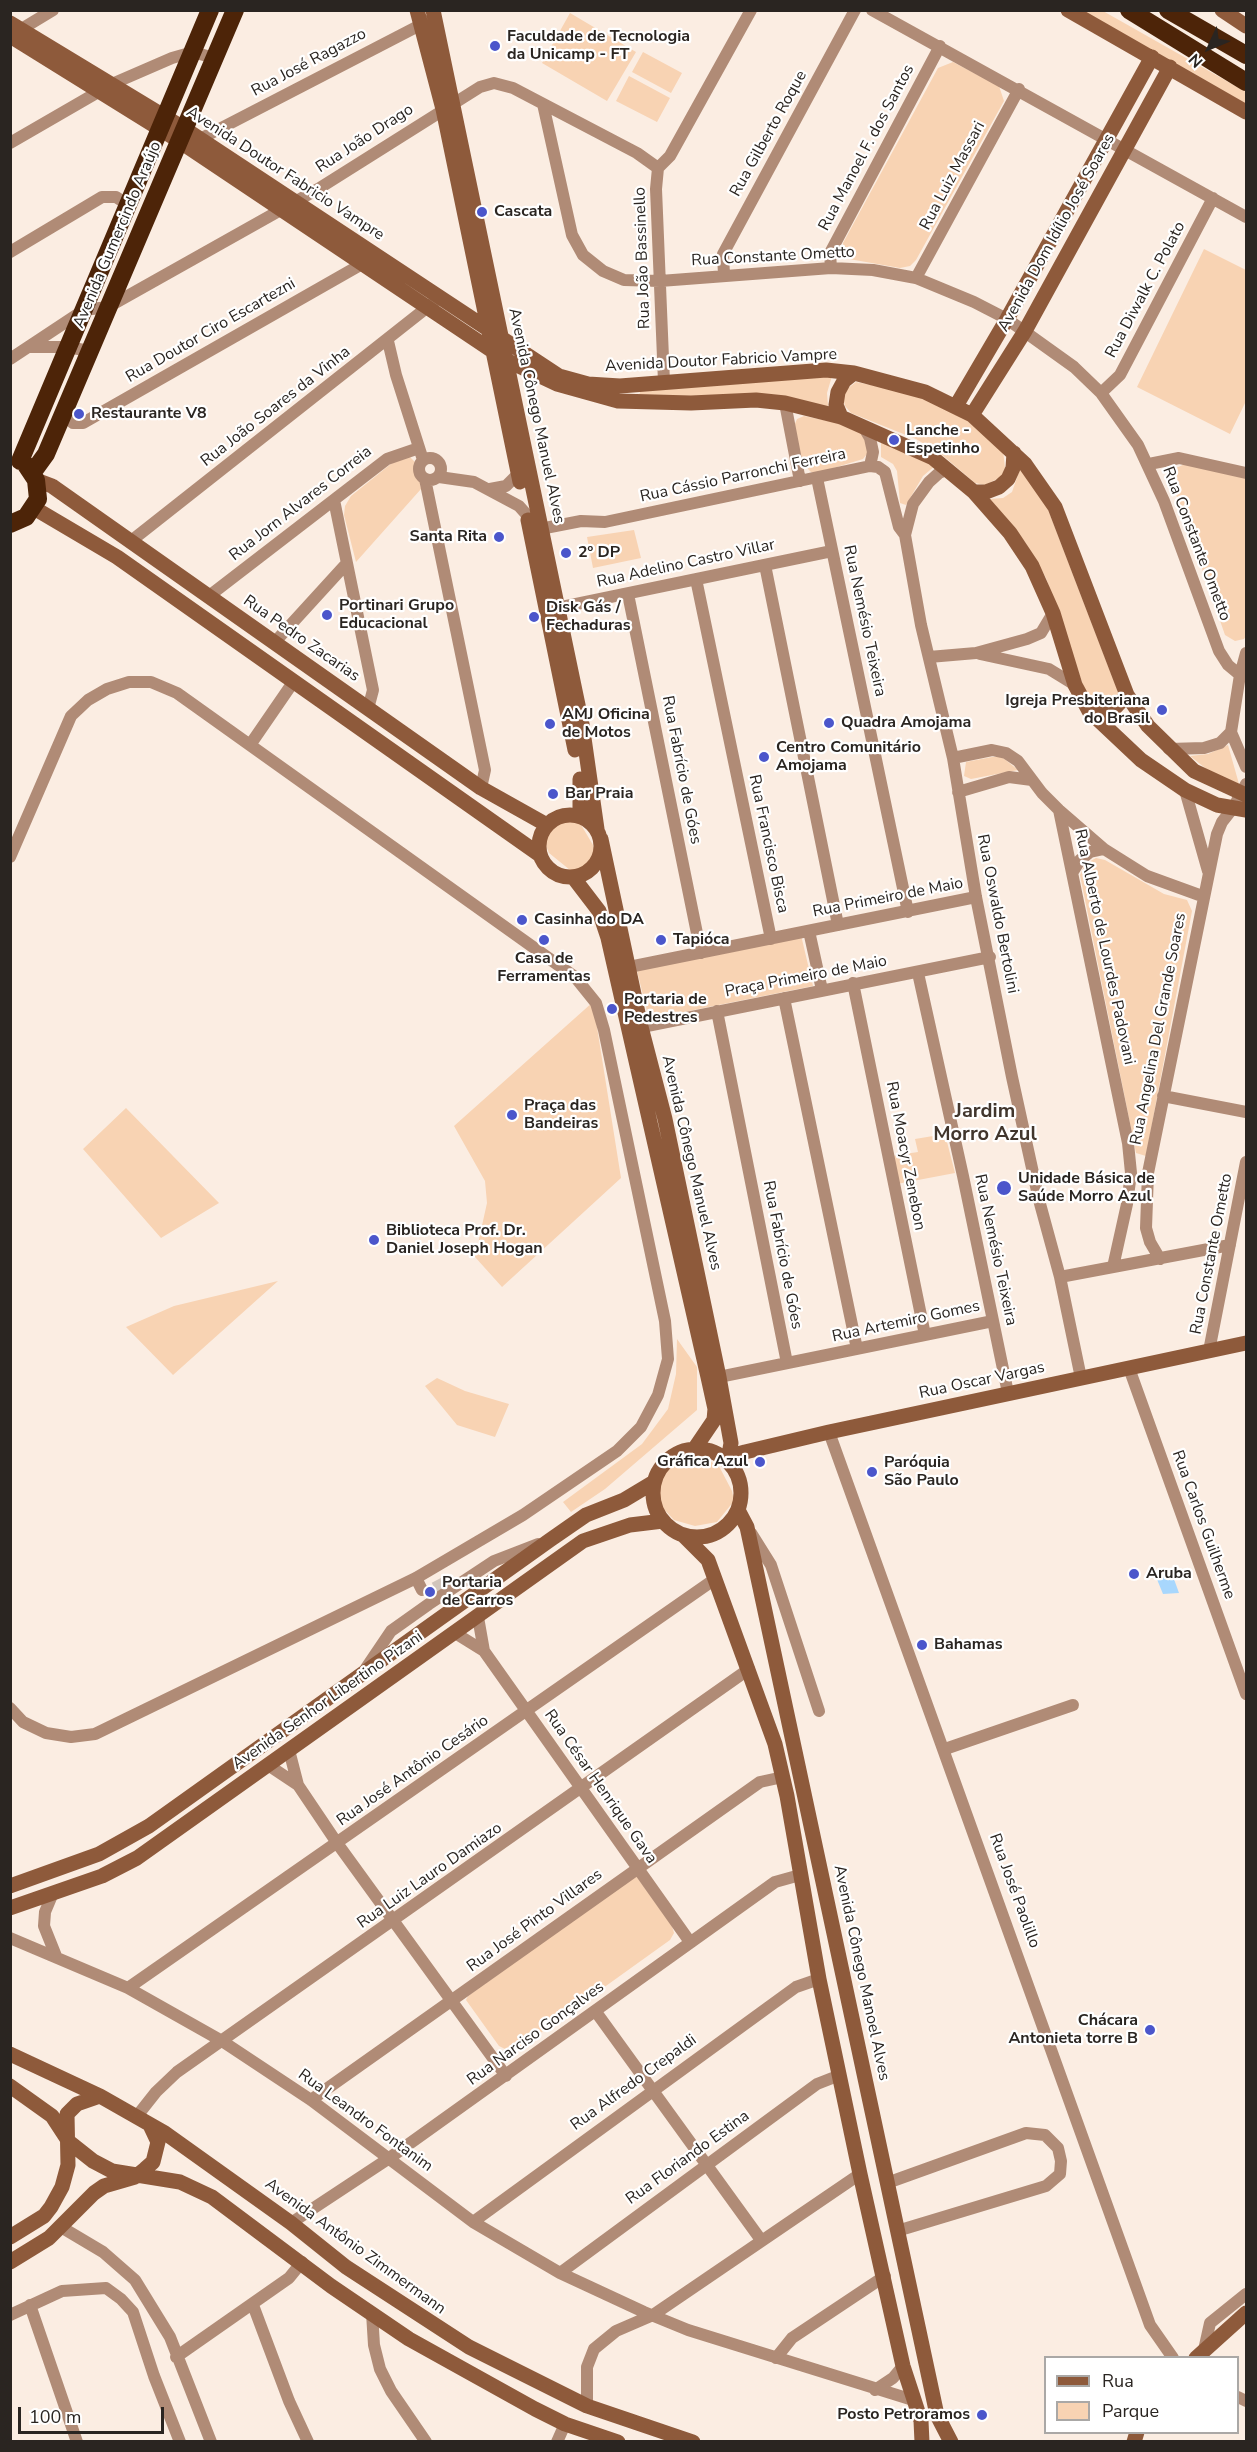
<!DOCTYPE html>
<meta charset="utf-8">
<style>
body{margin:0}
#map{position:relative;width:1257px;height:2452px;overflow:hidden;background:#fbede2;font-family:"Nunito Sans",sans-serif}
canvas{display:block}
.frame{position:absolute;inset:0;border:12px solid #2a2521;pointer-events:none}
.legend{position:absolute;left:1044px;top:2356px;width:195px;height:78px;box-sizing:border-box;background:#fff;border:2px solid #aaa8a6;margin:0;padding:8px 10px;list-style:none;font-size:18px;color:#2a2521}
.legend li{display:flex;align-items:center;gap:12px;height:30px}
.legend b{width:30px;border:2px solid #aaa8a6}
.north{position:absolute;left:1179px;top:18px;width:60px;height:60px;-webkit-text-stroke:4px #fff;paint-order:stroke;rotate:226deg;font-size:16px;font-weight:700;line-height:24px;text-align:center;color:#2a2521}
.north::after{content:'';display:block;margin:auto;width:21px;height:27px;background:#2a2521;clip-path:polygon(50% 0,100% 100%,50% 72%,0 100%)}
.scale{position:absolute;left:18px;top:2407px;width:146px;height:27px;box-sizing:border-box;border:3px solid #2a2521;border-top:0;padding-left:8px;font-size:18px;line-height:21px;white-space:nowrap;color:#2a2521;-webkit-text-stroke:4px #fff;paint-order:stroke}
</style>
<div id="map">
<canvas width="1257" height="2452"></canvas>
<div class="frame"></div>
<ul class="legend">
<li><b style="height:8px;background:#8e5a3b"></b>Rua</li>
<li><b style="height:16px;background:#f8d3b3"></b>Parque</li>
</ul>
<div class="north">N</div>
<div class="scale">100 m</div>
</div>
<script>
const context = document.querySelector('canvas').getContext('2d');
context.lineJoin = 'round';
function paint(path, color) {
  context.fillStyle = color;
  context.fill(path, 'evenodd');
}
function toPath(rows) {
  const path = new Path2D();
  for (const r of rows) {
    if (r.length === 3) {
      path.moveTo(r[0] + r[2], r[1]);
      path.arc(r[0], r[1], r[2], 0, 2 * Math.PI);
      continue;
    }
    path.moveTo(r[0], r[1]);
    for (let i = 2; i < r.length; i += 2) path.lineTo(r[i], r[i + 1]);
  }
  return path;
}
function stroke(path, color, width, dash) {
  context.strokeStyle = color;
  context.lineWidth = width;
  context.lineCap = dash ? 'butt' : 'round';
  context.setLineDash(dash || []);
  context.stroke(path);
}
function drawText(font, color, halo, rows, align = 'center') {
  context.font = font + ' "Nunito Sans",sans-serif';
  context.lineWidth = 4.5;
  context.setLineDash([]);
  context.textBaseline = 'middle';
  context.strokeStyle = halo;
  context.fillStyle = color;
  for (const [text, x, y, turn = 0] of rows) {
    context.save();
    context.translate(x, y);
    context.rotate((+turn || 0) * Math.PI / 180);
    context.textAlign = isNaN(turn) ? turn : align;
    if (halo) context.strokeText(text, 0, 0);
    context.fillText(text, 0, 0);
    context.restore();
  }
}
paint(toPath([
 [1083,11,1103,11,1246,92,1246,104],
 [570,13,636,52,607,101,542,63],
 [643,52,682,73,671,93,632,72],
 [953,62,999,86,1004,101,916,260,910,266,900,268,849,259,844,252,843,243,938,68],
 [629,76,670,98,657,122,616,101],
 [1204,249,1246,270,1246,401,1230,434,1137,387],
 [832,376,827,393,828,406,639,398,640,391],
 [856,382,906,392,953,411,969,421,1003,450,1005,468,1001,477,985,485,975,483,941,454,916,439,851,413,845,406,843,398,847,389],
 [804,416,853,426,867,436,867,454,863,459,817,473,811,472,802,463,794,426,797,419],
 [881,436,936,465,923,476,906,505,900,503,897,471,893,464,881,457],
 [402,455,410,457,417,464,421,489,356,562,344,515,345,506,351,496],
 [1187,463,1246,475,1246,636,1244,639,1235,641,1225,635,1170,477,1176,468],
 [1021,466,1044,499,1117,689,1119,696,1111,709,1095,707,1086,694,1046,578,1025,542,989,499,1003,498,1012,492],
 [634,530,641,558,593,568,587,537],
 [1228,745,1239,784,1209,771,1190,756,1208,754],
 [992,757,1002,757,1018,770,971,779,964,776,966,762],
 [564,821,580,823,593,845,595,855,590,865,582,871,570,870,549,853,545,843,553,824],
 [1096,858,1105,860,1164,894,1187,900,1192,911,1146,1156,1136,1153,1080,875,1085,864],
 [801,935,813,986,649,1019,636,967],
 [593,1002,621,1178,502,1287,475,1257,487,1203,485,1181,454,1126],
 [126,1108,219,1203,161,1238,83,1149],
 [945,1134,955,1173,897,1184,892,1156,918,1152,915,1139],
 [278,1281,173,1375,126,1327,174,1306],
 [677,1339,697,1367,697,1410,605,1489,571,1512,563,1502,642,1444,668,1409,676,1374],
 [437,1378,465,1391,509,1404,495,1437,457,1425,425,1386],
 [693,1453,704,1457,720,1468,732,1491,734,1501,717,1522,695,1526,674,1520,659,1504,655,1492,662,1470,681,1455],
 [632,1877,637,1877,672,1926,674,1933,670,1940,518,2049,507,2050,499,2046,466,2000,468,1996]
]), '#f8d3b3');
paint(toPath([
 [1170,1568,1179,1593,1163,1594,1154,1572]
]), '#a8d7fd');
stroke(toPath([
 [437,1580,443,1591]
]), '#d1c5bb', 12, [12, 6]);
stroke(toPath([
 [872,10,1246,217],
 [15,33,53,10],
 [543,104,572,235,583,255,603,271,624,280,660,281,831,268,873,270,916,278,974,302,1007,319,1074,367,1101,393,1138,445,1164,501,1219,651,1228,665,1240,675],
 [200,139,428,21],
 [10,143,112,84,172,58,193,52,214,58],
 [658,168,656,189,664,382],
 [658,168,670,156,751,10],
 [10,252,102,197,116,197,128,205],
 [831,268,830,253,940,46],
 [724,275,723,254,855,10],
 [916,278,1019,89],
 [388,341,396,375,423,460],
 [30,347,67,347,90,351],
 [10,359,84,310,108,307,318,189,480,87,494,83,513,88,637,153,658,168],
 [1101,393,1120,375,1213,198],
 [785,403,800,481],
 [63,414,73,423,83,423,362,264,366,257],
 [863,426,870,438,873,452,870,466],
 [430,469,11],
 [1149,464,1179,458,1246,473],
 [948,469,939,473,929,482,913,504,905,535,921,625,953,758,976,897,1012,1077,1039,1200,1060,1277,1081,1378],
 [439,477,474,482,519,506,527,515],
 [817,478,908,912],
 [425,479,485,770,481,788],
 [490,489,506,486,518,474],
 [334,500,373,690,368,709],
 [540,529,581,521,605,522,870,466,878,467,885,472,899,527,905,535],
 [131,541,434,302],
 [765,565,838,925],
 [696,579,771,939],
 [628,594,701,953],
 [209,596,387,459,419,448],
 [552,609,832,551],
 [274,643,347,563],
 [1246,653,1240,675,1231,732,1246,767],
 [980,654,1049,669,1075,685],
 [929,657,976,653,1027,639,1041,633,1053,613],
 [250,745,294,681],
 [1169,749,1204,748,1220,743,1231,732],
 [953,758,992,750,1006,753,1018,761,1042,793,1059,810,1104,849,1147,876,1202,896],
 [1185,790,1208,871],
 [958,792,1009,777,1032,780],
 [1059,810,1128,1143,1131,1173,1127,1204,1113,1267],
 [10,857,71,716,88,700,107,689,129,682,151,682,177,693,575,977,596,1003,604,1030,665,1321,668,1359,658,1395,641,1427,617,1451,523,1515,416,1578,95,1734,71,1737,46,1733,23,1722,10,1708],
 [1072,873,1080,860,1090,852,1104,849],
 [809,931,822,990],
 [629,967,976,897],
 [918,973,963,1176,1008,1393],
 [853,983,925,1335],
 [784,998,857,1349],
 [717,1011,787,1363],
 [632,1029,990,957],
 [1163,1096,1246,1112],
 [1160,1259,1150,1242,1146,1228,1148,1173,1217,834,1222,822,1233,808,1246,784],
 [1060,1277,1230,1245],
 [1209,1351,1246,1162],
 [1129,1368,1246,1694],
 [719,1377,993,1321],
 [829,1432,1150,2325,1173,2358],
 [751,1533,771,1565,819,1711],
 [416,1578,422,1590],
 [478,1617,484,1651],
 [455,1633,484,1651,690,1942],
 [366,1668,391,1631,429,1604,494,1561,538,1544],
 [945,1749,1073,1705],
 [289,1750,298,1785,337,1843,506,2076],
 [268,1765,298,1785],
 [53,1893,45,1912,44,1926,56,1956],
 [10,1938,128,1988,222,2041,311,2100,473,2222,560,2273,644,2312,688,2330,913,2400],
 [128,1988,715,1579],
 [596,2012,761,2240],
 [311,2100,760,1782,783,1777],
 [137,2116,156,2092,177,2072,749,1669],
 [887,2183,1026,2133,1045,2135,1058,2148,1061,2161,1060,2174,1046,2186,897,2231],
 [473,2222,796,1987,819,1979],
 [291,2223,388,2159,775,1882,800,1875],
 [61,2227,103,2252,135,2280,170,2337,211,2442],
 [560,2273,817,2084,840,2075],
 [30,2305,77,2442],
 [253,2305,289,2401,308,2442],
 [372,2313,374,2345,380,2369,391,2391,426,2442],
 [10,2315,62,2291,106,2288,121,2299,133,2312,154,2376,180,2442],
 [1204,2350,1210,2323,1246,2294],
 [176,2357,289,2278,302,2262],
 [776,2358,792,2338,885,2276],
 [875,2390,893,2378,903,2366],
 [1238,2397,1246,2401],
 [587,2406,587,2367,594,2349,616,2331,653,2315,860,2174],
 [557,2442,565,2424]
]), '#b08b76', 12);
stroke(toPath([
 [417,10,443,109,520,482],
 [433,10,582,724,597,829],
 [1068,10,1246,112],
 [1222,10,1246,26],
 [10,23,185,129,559,376,588,384,620,386,826,370,854,373,925,392,972,415,1025,464,1055,507,1127,695,1148,726,1194,771,1246,795],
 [10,36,179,141,506,360,557,384,618,401,691,403,756,400,785,403,841,417,933,458,974,492,1010,533,1032,566,1053,613,1075,685,1089,711,1141,760,1185,790,1217,805,1246,810],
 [956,406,1007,319,1152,57],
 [972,415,1025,331,1170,67],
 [841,417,836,405,838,392,844,381,854,373],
 [36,480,52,486,481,788,547,825],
 [974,492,986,492,999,487,1008,479,1013,468,1014,453],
 [34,508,117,557,540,855],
 [528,520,575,750],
 [1089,711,1103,714,1113,710,1127,695],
 [570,846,31],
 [580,816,580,779],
 [601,839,641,1027,665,1119,719,1377,731,1443,728,1460],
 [573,877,599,911,608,938,708,1377,715,1409,714,1420,695,1448],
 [697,1493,44],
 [730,1463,738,1454,745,1452,829,1432,1246,1343],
 [738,1510,747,1527,937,2415,951,2442],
 [683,1535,708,1560,775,1744,787,1796,819,1979,860,2174,903,2366,921,2421,922,2442],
 [10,1886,99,1854,149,1826,550,1540,586,1515,624,1500,654,1482],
 [10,1908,102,1876,137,1858,583,1541,630,1525,663,1521],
 [10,2054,100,2096,165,2133,291,2223,346,2267,469,2347,587,2406,693,2442],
 [10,2086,52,2116,69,2142,93,2161,112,2171,180,2182,212,2197,331,2286,409,2339,535,2409,565,2424,618,2442],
 [10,2237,44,2216,51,2207,62,2187,68,2165,67,2114,77,2104,100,2096],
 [10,2262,49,2238,94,2193,104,2186,135,2177,145,2169,153,2162,158,2142,150,2125],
 [1196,2358,1246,2313],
 [1134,2442,1137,2432]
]), '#8e5a3b', 15);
stroke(toPath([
 [1129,10,1246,82],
 [1168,10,1246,55],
 [20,461,210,10],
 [33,472,46,454,235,10],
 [10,524,26,517,38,499,36,480,26,465]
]), '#4d2408', 18);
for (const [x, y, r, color] of [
 [495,46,6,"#4b56cb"],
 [482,212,6,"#4b56cb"],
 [79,414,6,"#4b56cb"],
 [894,440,6,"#4b56cb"],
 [499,537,6,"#4b56cb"],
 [566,553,6,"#4b56cb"],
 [327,615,6,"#4b56cb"],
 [534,617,6,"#4b56cb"],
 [1162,710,6,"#4b56cb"],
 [829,723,6,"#4b56cb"],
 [550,724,6,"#4b56cb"],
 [764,757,6,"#4b56cb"],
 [553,794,6,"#4b56cb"],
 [522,920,6,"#4b56cb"],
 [544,940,6,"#4b56cb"],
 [661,940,6,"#4b56cb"],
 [612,1009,6,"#4b56cb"],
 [512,1115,6,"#4b56cb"],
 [1004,1188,8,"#4b56cb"],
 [374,1240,6,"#4b56cb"],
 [760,1462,6,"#4b56cb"],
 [872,1472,6,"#4b56cb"],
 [1134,1574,6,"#4b56cb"],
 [430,1592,6,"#4b56cb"],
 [922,1645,6,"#4b56cb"],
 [1150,2030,6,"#4b56cb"],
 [982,2415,6,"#4b56cb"]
]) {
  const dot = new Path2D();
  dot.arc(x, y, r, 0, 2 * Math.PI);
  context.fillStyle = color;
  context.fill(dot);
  stroke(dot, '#fff', 2);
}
drawText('bold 16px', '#2a2521', '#fff', [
 ["Faculdade de Tecnologia",507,37],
 ["da Unicamp - FT",507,55],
 ["Cascata",494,212],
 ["Restaurante V8",91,414],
 ["Lanche -",906,431],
 ["Espetinho",906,449],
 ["Santa Rita",487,537,"right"],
 ["2º DP",578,553],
 ["Portinari Grupo",339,606],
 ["Educacional",339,624],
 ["Disk Gás /",546,608],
 ["Fechaduras",546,626],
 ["Igreja Presbiteriana",1150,701,"right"],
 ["do Brasil",1150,719,"right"],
 ["AMJ Oficina",562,715],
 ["de Motos",562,733],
 ["Quadra Amojama",841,723],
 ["Centro Comunitário",776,748],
 ["Amojama",776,766],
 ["Bar Praia",565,794],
 ["Casinha do DA",534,920],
 ["Tapióca",673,940],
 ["Casa de",544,959,"center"],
 ["Ferramentas",544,977,"center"],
 ["Portaria de",624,1000],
 ["Pedestres",624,1018],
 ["Praça das",524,1106],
 ["Bandeiras",524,1124],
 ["Unidade Básica de",1018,1179],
 ["Saúde Morro Azul",1018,1197],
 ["Biblioteca Prof. Dr.",386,1231],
 ["Daniel Joseph Hogan",386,1249],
 ["Gráfica Azul",748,1462,"right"],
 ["Paróquia",884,1463],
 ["São Paulo",884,1481],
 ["Aruba",1146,1574],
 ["Portaria",442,1583],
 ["de Carros",442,1601],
 ["Bahamas",934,1645],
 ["Chácara",1138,2021,"right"],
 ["Antonieta torre B",1138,2039,"right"],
 ["Posto Petroramos",970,2415,"right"]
], 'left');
drawText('16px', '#2a2521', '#fff', [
 ["Rua José Ragazzo",309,63,-28],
 ["Rua Gilberto Roque",769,134,-61],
 ["Rua João Drago",365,139,-33],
 ["Rua Manoel F. dos Santos",867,148,-62],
 ["Avenida Doutor Fabricio Vampre",285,174,33],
 ["Rua Luiz Massari",953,176,-62],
 ["Avenida Dom Idílio José Soares",1057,233,-61],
 ["Avenida Gumercindo Araújo",118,235,-67],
 ["Rua Constante Ometto",773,257,-3],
 ["Rua João Bassinello",643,258,-92],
 ["Rua Diwalk C. Polato",1146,290,-62],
 ["Rua Doutor Ciro Escartezni",211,331,-30],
 ["Avenida Doutor Fabricio Vampre",721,361,-3],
 ["Rua João Soares da Vinha",276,407,-38],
 ["Avenida Cônego Manuel Alves",536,416,78],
 ["Rua Cássio Parronchi Ferreira",743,476,-12],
 ["Rua Jorn Alvares Correia",301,504,-38],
 ["Rua Constante Ometto",1196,544,69],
 ["Rua Adelino Castro Villar",686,564,-12],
 ["Rua Nemésio Teixeira",864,621,78],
 ["Rua Pedro Zacarias",301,639,35],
 ["Rua Fabrício de Góes",681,770,79],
 ["Rua Francisco Bisca",768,844,78],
 ["Rua Primeiro de Maio",888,898,-11],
 ["Rua Oswaldo Bertolini",997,914,79],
 ["Rua Alberto de Lourdes Padovani",1104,947,78],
 ["Praça Primeiro de Maio",806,977,-11],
 ["Rua Angelina Del Grande Soares",1159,1029,-79],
 ["Rua Moacyr Zenebon",905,1156,79],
 ["Avenida Cônego Manuel Alves",691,1163,77],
 ["Rua Nemésio Teixeira",995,1250,78],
 ["Rua Constante Ometto",1212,1254,-79],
 ["Rua Fabrício de Góes",782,1255,79],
 ["Rua Artemiro Gomes",906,1322,-12],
 ["Rua Oscar Vargas",982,1381,-12],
 ["Rua Carlos Guilherme",1203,1525,70],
 ["Avenida Senhor Libertino Pizani",328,1701,-35],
 ["Rua José Antônio Cesário",413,1771,-35],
 ["Rua César Henrique Gava",600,1787,55],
 ["Rua Luiz Lauro Damiazo",430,1876,-35],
 ["Rua José Paolillo",1014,1891,70],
 ["Rua José Pinto Villares",535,1921,-36],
 ["Avenida Cônego Manoel Alves",861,1973,78],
 ["Rua Narciso Gonçalves",536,2034,-36],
 ["Rua Alfredo Crepaldi",634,2083,-36],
 ["Rua Leandro Fontanim",365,2121,36],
 ["Rua Floriando Estina",688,2158,-36],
 ["Avenida Antônio Zimmermann",355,2247,36]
]);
drawText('bold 20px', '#41362d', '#fff', [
 ["Jardim",985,1112],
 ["Morro Azul",985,1135]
]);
</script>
